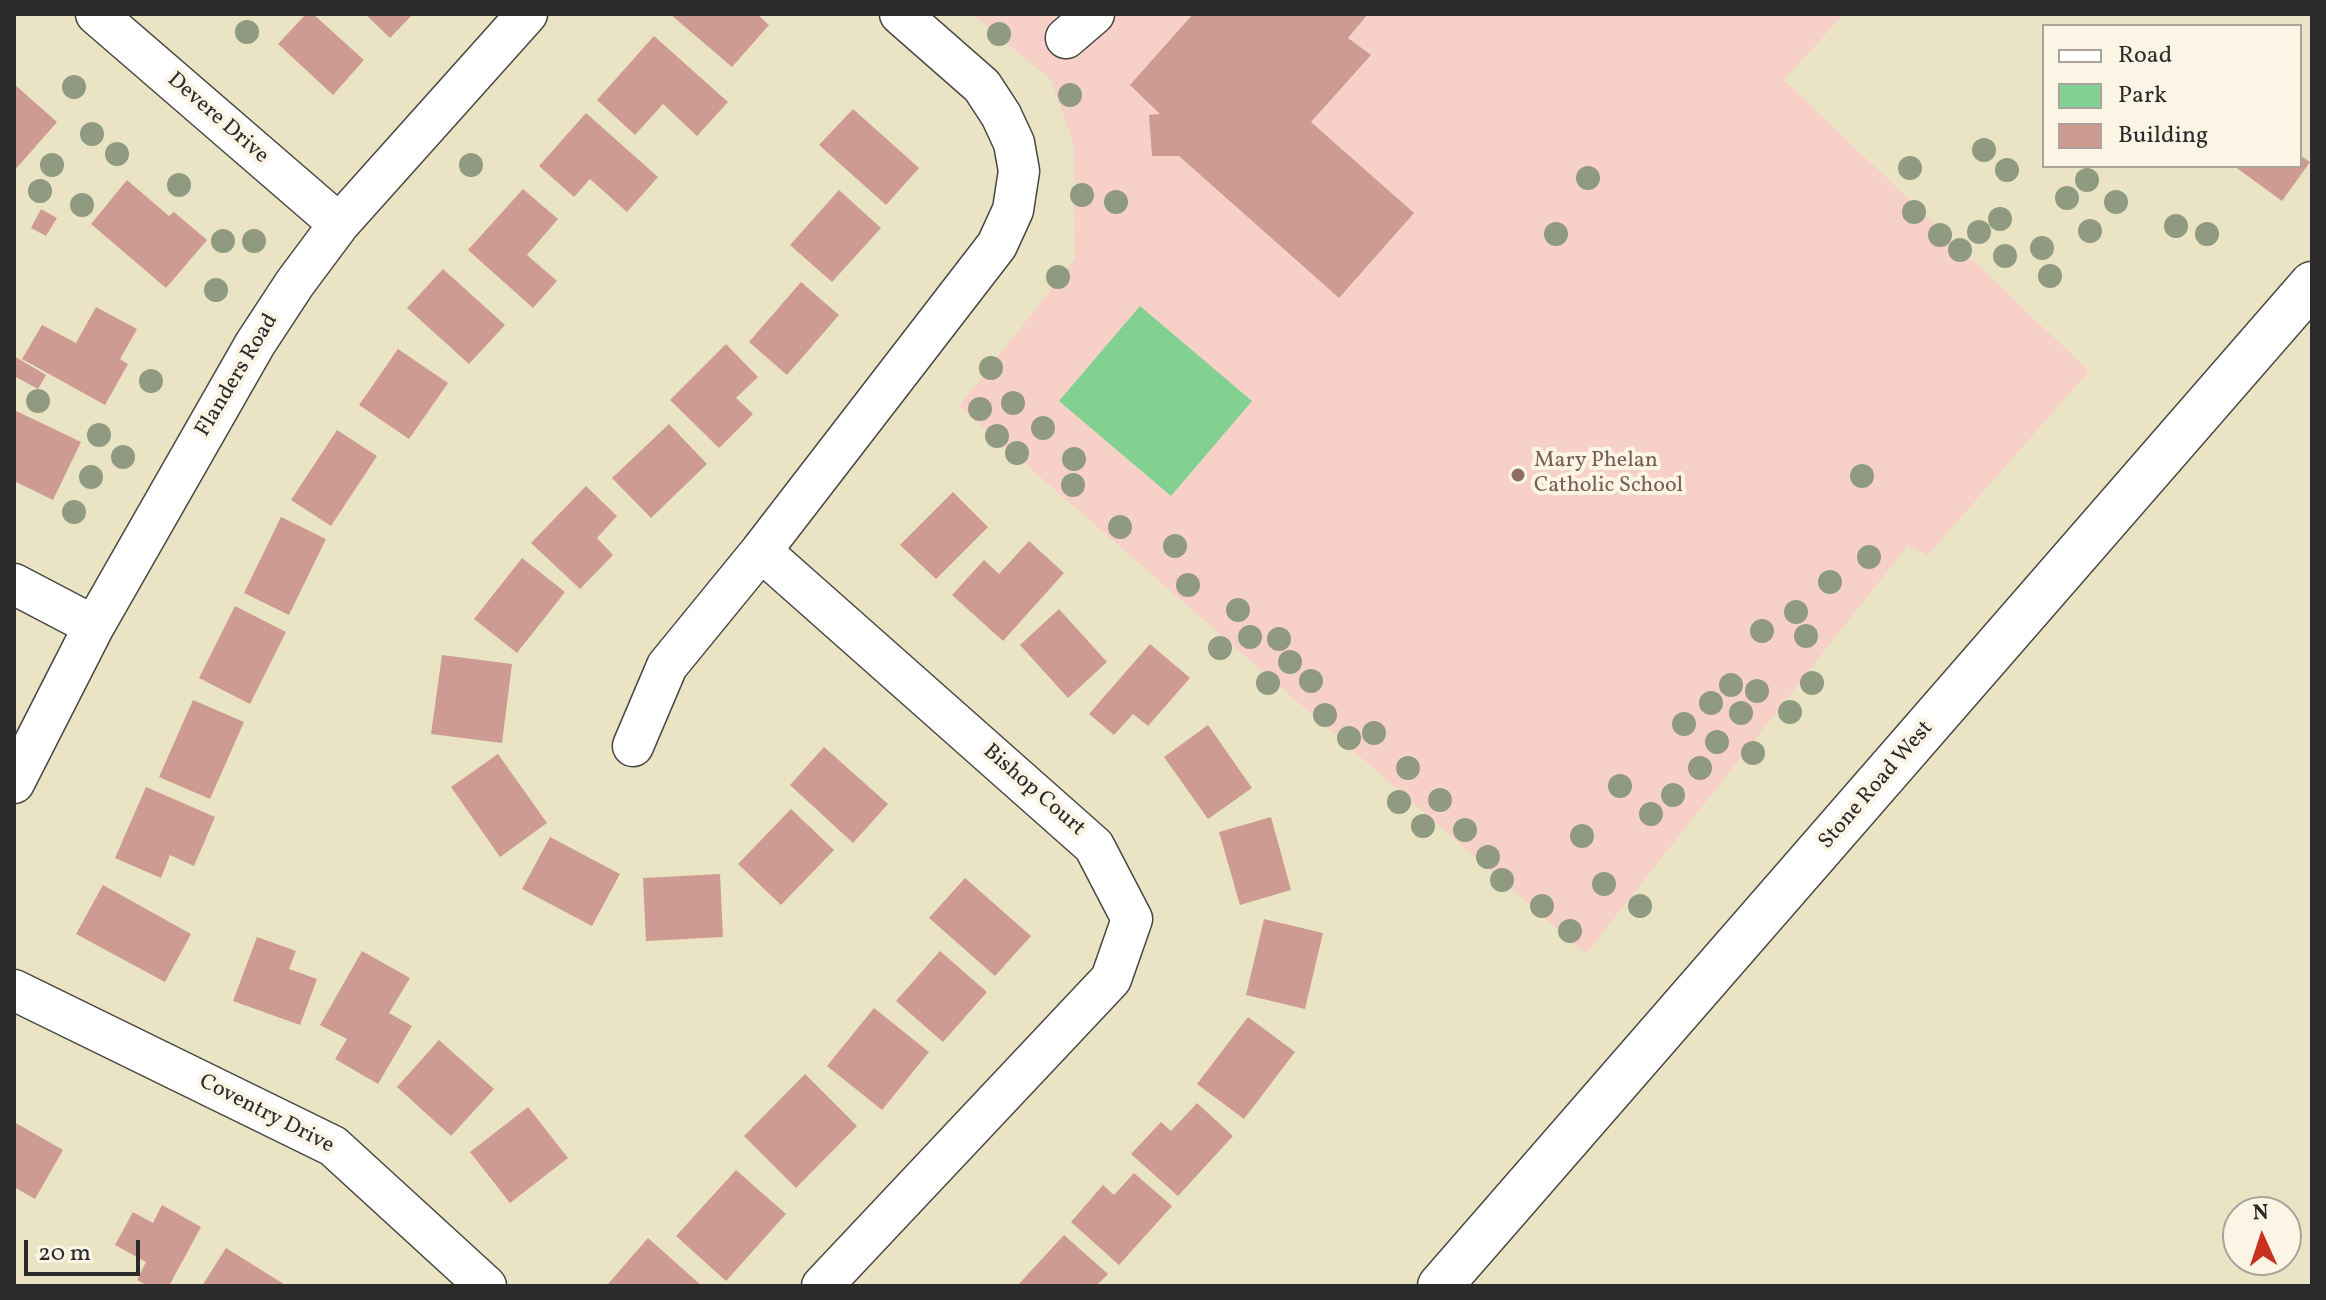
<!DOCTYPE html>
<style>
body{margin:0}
#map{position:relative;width:2326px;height:1300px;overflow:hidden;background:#ebe4c4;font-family:Vollkorn,serif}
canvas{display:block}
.frame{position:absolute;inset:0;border:16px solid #2b2b2b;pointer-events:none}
.legend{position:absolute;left:2042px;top:24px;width:260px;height:144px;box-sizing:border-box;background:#fcf5e5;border:2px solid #a8a49b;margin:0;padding:10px 14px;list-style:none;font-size:24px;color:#2b2b2b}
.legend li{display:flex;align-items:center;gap:16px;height:40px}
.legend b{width:40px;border:2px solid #a8a49b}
.north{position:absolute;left:2222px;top:1196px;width:80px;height:80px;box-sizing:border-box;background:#fcf5e5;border:2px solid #a8a49b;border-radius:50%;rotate:357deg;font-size:22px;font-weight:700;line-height:32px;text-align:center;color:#2b2b2b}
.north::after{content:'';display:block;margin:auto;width:28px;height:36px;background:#c8321e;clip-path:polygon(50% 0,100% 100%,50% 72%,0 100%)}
.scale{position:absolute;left:24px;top:1240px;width:116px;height:36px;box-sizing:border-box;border:4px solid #2b2b2b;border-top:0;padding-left:10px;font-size:24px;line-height:28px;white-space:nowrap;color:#2b2b2b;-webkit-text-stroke:6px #fcf5e5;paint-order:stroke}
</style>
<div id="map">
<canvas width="2326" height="1300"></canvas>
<div class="frame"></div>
<ul class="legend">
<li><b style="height:10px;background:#fff"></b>Road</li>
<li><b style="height:22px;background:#83d190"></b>Park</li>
<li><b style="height:22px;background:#cd9b92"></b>Building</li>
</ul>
<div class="north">N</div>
<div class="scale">20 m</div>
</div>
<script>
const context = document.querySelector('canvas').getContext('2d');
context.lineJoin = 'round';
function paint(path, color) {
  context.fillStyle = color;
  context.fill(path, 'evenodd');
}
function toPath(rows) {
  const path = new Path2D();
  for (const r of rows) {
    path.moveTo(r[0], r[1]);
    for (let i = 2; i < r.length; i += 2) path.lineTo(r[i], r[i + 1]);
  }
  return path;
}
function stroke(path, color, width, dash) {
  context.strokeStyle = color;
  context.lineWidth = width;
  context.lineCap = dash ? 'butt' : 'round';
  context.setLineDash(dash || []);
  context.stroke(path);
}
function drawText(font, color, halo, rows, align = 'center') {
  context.font = font + ' Vollkorn,serif';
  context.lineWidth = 8;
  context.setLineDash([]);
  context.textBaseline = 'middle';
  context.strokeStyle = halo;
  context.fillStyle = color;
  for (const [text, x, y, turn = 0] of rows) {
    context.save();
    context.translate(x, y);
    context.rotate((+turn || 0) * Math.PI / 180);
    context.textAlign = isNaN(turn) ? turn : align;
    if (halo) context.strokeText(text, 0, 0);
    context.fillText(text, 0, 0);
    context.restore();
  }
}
paint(toPath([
 [972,14,1844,14,1784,80,2089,371,1927,556,1908,545,1586,954,959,406,1075,259,1074,147,1051,80]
]), '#f7d1c7');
paint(toPath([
 [1140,306,1252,401,1171,496,1059,401]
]), '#83d190');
paint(toPath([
 [306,14,313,14,364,60,333,95,278,44],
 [365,14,413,14,390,38],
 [670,14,757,14,769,25,732,67],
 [1193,14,1368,14,1348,38,1371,55,1311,122,1414,213,1339,298,1179,156,1152,156,1149,115,1160,114,1130,85],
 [654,36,728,102,697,136,663,104,635,135,597,100],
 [14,84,57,122,14,171],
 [853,109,919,168,886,205,819,145],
 [586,113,658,177,627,212,590,179,574,197,539,166],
 [2300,155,2310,162,2282,201,2234,166,2300,166],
 [127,180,169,216,174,212,207,240,166,288,91,224],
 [523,189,558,219,527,255,557,281,533,308,468,250],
 [839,190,881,228,832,282,790,245],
 [41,209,57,218,46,236,31,228],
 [443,269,505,325,469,364,407,308],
 [801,282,839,315,787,375,749,342],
 [96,307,137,329,120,359,128,364,105,405,22,359,42,325,76,343],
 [726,344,758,377,736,398,753,414,719,448,670,400],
 [398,349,448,383,409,439,359,405],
 [14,356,46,375,38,389,14,376],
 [14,410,81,442,53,500,14,481],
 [669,424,707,464,651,518,612,478],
 [337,430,377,456,331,526,291,500],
 [586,486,617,516,597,538,613,555,580,589,531,543],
 [953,492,988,527,936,579,900,545],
 [281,517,326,539,289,615,244,593],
 [1029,541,1064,573,1003,641,952,595,984,560,999,574],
 [522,558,565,592,517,653,474,619],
 [235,606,286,632,250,704,199,678],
 [1059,609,1107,662,1068,698,1020,645],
 [1150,644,1190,678,1148,726,1133,714,1114,735,1089,714],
 [442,655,512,664,502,743,431,734],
 [193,700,244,722,210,799,159,777],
 [1208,725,1252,788,1208,819,1164,757],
 [824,747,888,804,853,843,790,785],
 [498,754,547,823,500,857,451,787],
 [146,787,215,817,194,866,170,855,161,878,115,858],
 [791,809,834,850,781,905,738,864],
 [1271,817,1291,890,1240,905,1219,832],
 [550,837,620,874,592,926,522,889],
 [720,874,723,937,646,941,643,878],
 [965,878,1031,936,995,976,929,918],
 [103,885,191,934,165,982,76,934],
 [1264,919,1323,933,1305,1009,1246,995],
 [257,937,296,951,289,969,317,979,300,1025,233,1001],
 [362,951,410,978,389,1013,412,1026,378,1084,335,1059,347,1039,320,1025],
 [940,951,987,992,943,1042,896,1001],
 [874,1008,929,1052,882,1110,827,1066],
 [1248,1017,1295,1052,1244,1119,1197,1084],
 [439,1040,494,1089,451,1136,397,1087],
 [805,1074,857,1126,796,1188,744,1136],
 [1197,1103,1233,1136,1178,1196,1131,1154,1161,1122,1171,1131],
 [528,1107,568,1158,510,1203,470,1152],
 [14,1122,63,1150,35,1199,14,1187],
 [736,1170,786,1214,726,1281,676,1236],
 [1134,1173,1172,1206,1119,1265,1071,1222,1103,1185,1114,1195],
 [162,1205,201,1227,169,1286,148,1286,137,1280,146,1262,115,1245,133,1212,153,1223],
 [1064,1235,1108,1274,1096,1286,1017,1286],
 [648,1238,702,1286,611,1286,608,1284],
 [226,1248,287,1286,202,1286]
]), '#cd9b92');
const minor = toPath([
 [96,14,339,224],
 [1066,38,1094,14],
 [761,551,1094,846,1132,919,1111,979,822,1286],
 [14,584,94,626],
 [633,746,667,666,761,551,997,245,1013,210,1019,171,1014,143,1001,115,982,86,900,14],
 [14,783,94,626,255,344,295,283,339,224,527,14],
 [14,990,333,1146,486,1286]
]);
const major = toPath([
 [1440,1286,2312,284]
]);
stroke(minor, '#484742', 43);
stroke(major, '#484742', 47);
stroke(minor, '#fff', 40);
stroke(major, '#fff', 44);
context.fillStyle = '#909a80';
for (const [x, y] of [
 [247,32],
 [999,34],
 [74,87],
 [1070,95],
 [92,134],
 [1984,150],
 [117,154],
 [52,165],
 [471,165],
 [1910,168],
 [2007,170],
 [1588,178],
 [2087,180],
 [179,185],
 [40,191],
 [1082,195],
 [2067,198],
 [1116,202],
 [2116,202],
 [82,205],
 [1914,212],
 [2000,219],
 [2176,226],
 [2090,231],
 [1979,232],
 [1556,234],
 [2207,234],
 [1940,235],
 [223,241],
 [254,241],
 [2042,248],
 [1960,250],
 [2005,256],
 [2050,276],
 [1058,277],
 [216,290],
 [991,368],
 [151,381],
 [38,401],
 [1013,403],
 [980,409],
 [1043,428],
 [99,435],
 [997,436],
 [1017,453],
 [123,457],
 [1074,459],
 [1862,476],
 [91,477],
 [1073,485],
 [74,512],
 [1120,527],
 [1175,546],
 [1869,557],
 [1830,582],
 [1188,585],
 [1238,610],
 [1796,612],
 [1762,631],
 [1806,636],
 [1250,637],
 [1279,639],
 [1220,648],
 [1290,662],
 [1311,681],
 [1268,683],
 [1812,683],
 [1731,685],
 [1757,691],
 [1711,703],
 [1790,712],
 [1741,713],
 [1325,715],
 [1684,724],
 [1374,733],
 [1349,738],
 [1717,742],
 [1753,753],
 [1408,768],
 [1700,768],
 [1620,786],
 [1673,795],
 [1440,800],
 [1399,802],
 [1651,814],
 [1423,826],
 [1465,830],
 [1582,836],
 [1488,857],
 [1502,880],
 [1604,884],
 [1542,906],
 [1640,906],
 [1570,931]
]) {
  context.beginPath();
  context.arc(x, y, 12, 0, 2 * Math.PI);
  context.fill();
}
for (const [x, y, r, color] of [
 [1518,475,8,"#8d6e63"]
]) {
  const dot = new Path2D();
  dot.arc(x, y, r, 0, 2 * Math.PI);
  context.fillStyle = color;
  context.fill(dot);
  stroke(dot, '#fcf5e5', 3);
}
drawText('22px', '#2b2b2b', '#fcf5e5', [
 ["Devere Drive",217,119,41],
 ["Flanders Road",238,376,-59],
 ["Stone Road West",1877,786,-49],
 ["Bishop Court",1033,791,41],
 ["Coventry Drive",266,1115,27]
]);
drawText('22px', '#785e54', '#fcf5e5', [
 ["Mary Phelan",1534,462],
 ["Catholic School",1534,487]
], 'left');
</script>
